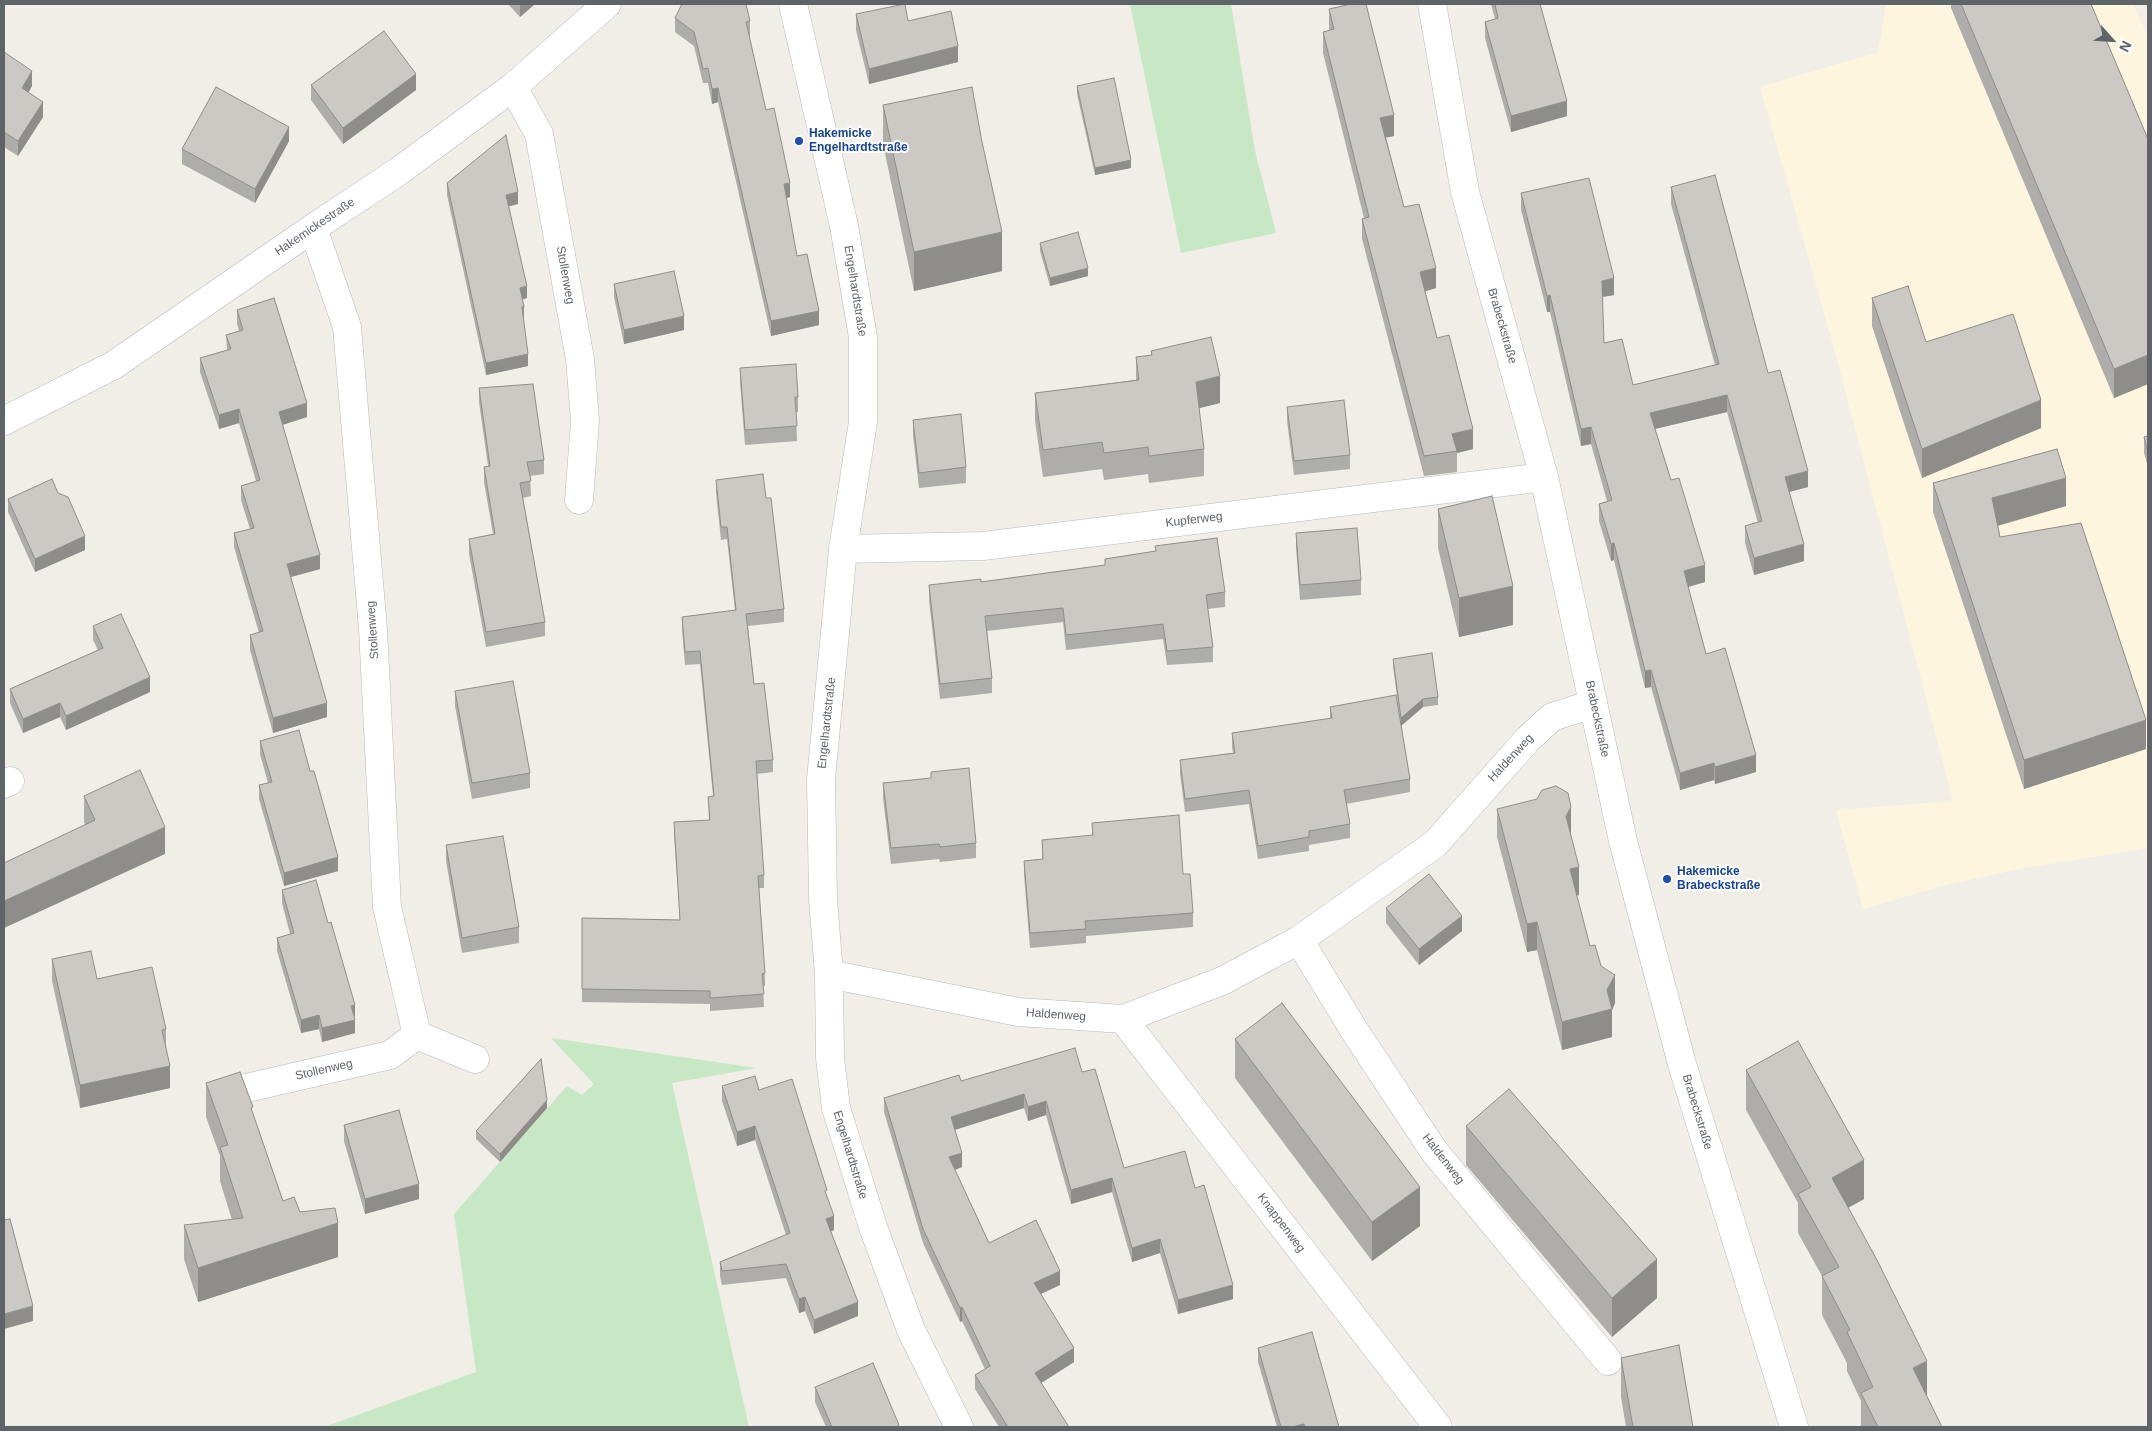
<!DOCTYPE html>
<meta charset="utf-8">
<style>
body{margin:0}
#map{position:relative;width:2152px;height:1431px;overflow:hidden;background:#f1eee8;font-family:Arial,sans-serif}
canvas{display:block}
.frame{position:absolute;inset:0;border:5px solid #5f6468;pointer-events:none}
.north{position:absolute;left:2087px;top:15px;width:50px;height:50px;-webkit-text-stroke:4px #fff;paint-order:stroke;rotate:116deg;font-size:14px;font-weight:700;line-height:20px;text-align:center;color:#5f6468}
.north::after{content:'';display:block;margin:auto;width:18px;height:22px;background:#5f6468;clip-path:polygon(50% 0,100% 100%,50% 72%,0 100%)}
</style>
<div id="map">
<canvas width="2152" height="1431"></canvas>
<div class="frame"></div>
<div class="north">N</div>
</div>
<script>
const context = document.querySelector('canvas').getContext('2d');
context.lineJoin = 'round';
function paint(path, color) {
  context.fillStyle = color;
  context.fill(path, 'evenodd');
}
function toPath(rows) {
  const path = new Path2D();
  for (const r of rows) {
    path.moveTo(r[0], r[1]);
    for (let i = 2; i < r.length; i += 2) path.lineTo(r[i], r[i + 1]);
  }
  return path;
}
function stroke(path, color, width, dash) {
  context.strokeStyle = color;
  context.lineWidth = width;
  context.lineCap = dash ? 'butt' : 'round';
  context.setLineDash(dash || []);
  context.stroke(path);
}
function drawText(font, color, halo, rows, align = 'center') {
  context.font = font + ' Arial,sans-serif';
  context.lineWidth = 4;
  context.setLineDash([]);
  context.textBaseline = 'middle';
  context.strokeStyle = halo;
  context.fillStyle = color;
  for (const [text, x, y, turn = 0] of rows) {
    context.save();
    context.translate(x, y);
    context.rotate((+turn || 0) * Math.PI / 180);
    context.textAlign = isNaN(turn) ? turn : align;
    if (halo) context.strokeText(text, 0, 0);
    context.fillText(text, 0, 0);
    context.restore();
  }
}
paint(toPath([
 [1886,4,2133,4,2148,37,2148,848,2024,868,1946,885,1863,909,1836,810,1953,801,1832,341,1760,87,1878,52]
]), '#fef5df');
paint(toPath([
 [1130,4,1231,4,1255,151,1276,233,1181,253],
 [551,1038,757,1068,672,1083,749,1427,324,1427,476,1372,454,1214,567,1086,582,1095,594,1084]
]), '#c7e8c4');
const street = toPath([
 [793,4,844,226,863,337,863,422,843,549,821,779,823,899,829,974,830,1058,836,1108,873,1227,911,1330,959,1427],
 [1432,4,1465,192,1544,477,1623,841,1682,1064,1794,1427],
 [513,87,539,134,580,359,585,421,579,500],
 [313,228,347,327,373,629,387,907,417,1035,475,1059],
 [4,421,114,365,313,228,399,171,513,87,607,4],
 [843,549,983,546,1544,477],
 [4,784,10,781],
 [1299,940,1354,1030,1434,1151,1608,1361],
 [829,974,1018,1012,1123,1019,1222,981,1299,940,1435,844,1528,739,1552,717,1593,704],
 [1123,1019,1438,1427],
 [225,1093,390,1055,417,1035]
]);
stroke(street, '#b5b8bc', 29);
stroke(street, '#fff', 28);
paint(toPath([
 [508,4,535,4,520,17],
 [1491,4,1540,4,1567,116,1511,132,1485,38,1485,22,1495,19],
 [1951,4,2091,4,2148,139,2148,384,2114,398,1951,8],
 [1329,9,1394,136,1386,137,1404,207,1436,288,1425,291,1437,338,1473,449,1457,453,1457,472,1424,476,1362,239,1362,219,1364,218,1323,53,1323,32,1329,31],
 [856,14,908,21,958,62,869,84,856,30],
 [675,18,750,21,750,35,749,36,766,110,790,197,786,198,797,256,819,325,771,336,718,102,712,104,708,83,703,83,694,46,675,32],
 [4,52,32,86,28,93,43,117,18,156,4,147],
 [311,85,416,90,343,144,311,100],
 [1077,86,1131,168,1095,175,1077,94],
 [883,105,982,142,1002,271,914,291,883,144],
 [289,141,255,203,182,164,182,149],
 [447,183,518,204,509,206,527,298,523,299,524,319,523,319,528,366,486,375,447,195],
 [1671,187,1768,373,1808,487,1789,492,1804,561,1754,575,1745,543,1745,526,1758,523,1727,412,1655,429,1671,480,1705,582,1688,587,1706,654,1756,772,1715,784,1714,780,1680,790,1651,687,1645,688,1614,560,1611,561,1599,521,1599,504,1607,501,1591,444,1581,446,1550,312,1547,312,1521,210,1521,193,1614,295,1602,297,1604,343,1633,385,1715,365,1671,204],
 [1040,243,1088,276,1050,286,1040,251],
 [614,284,684,330,624,344,614,297],
 [1872,298,1926,342,2041,428,1922,478,1872,326],
 [237,310,307,417,282,425,320,569,291,577,327,717,273,733,250,650,250,635,259,633,234,547,234,533,250,529,241,500,241,486,256,481,239,423,219,429,200,372,200,358,227,350,226,335,239,331,237,324],
 [1151,351,1220,403,1199,408,1204,449,1204,476,1149,483,1148,474,1104,480,1102,469,1043,477,1035,421,1035,393,1136,380,1136,357,1151,356],
 [740,368,798,397,798,412,796,412,797,441,745,445,740,383],
 [479,388,544,460,544,474,530,476,531,496,523,498,545,622,545,636,486,647,469,554,469,539,493,534,484,482,484,467,488,466,479,402],
 [1287,407,1350,455,1350,469,1294,475,1287,421],
 [913,420,966,467,966,483,919,488,913,435],
 [2148,436,2148,467,2144,453,2144,437],
 [716,480,766,498,784,609,784,622,748,626,754,684,773,760,773,772,757,774,764,875,764,888,759,888,765,973,765,986,763,986,764,1007,710,1011,710,1004,582,1002,582,918,680,920,674,835,674,822,709,820,708,797,713,796,700,664,685,665,682,629,682,617,735,610,727,539,721,540,716,493],
 [1933,483,2066,506,1998,526,2000,537,2146,749,2024,789,1933,512],
 [58,493,85,550,35,572,8,512,8,499],
 [1438,509,1513,625,1459,637,1438,548],
 [1296,533,1361,580,1361,595,1300,600,1296,548],
 [1155,546,1225,592,1225,607,1207,609,1213,647,1213,662,1167,665,1163,639,1066,650,1063,622,987,631,992,678,992,693,940,699,929,600,929,585,981,582,1105,565,1105,559,1155,551],
 [93,626,150,692,66,730,60,717,23,733,10,703,10,689,98,650,93,640],
 [1393,659,1438,697,1438,705,1423,707,1401,726,1410,779,1410,792,1346,804,1350,824,1350,838,1309,845,1309,851,1258,859,1249,804,1185,812,1180,774,1180,760,1233,753,1232,747,1232,733,1330,719,1330,707,1400,719,1393,666],
 [455,691,530,773,530,788,472,799,455,706],
 [260,741,310,771,338,871,284,886,259,799,259,785,268,783,260,754],
 [931,772,976,843,976,858,940,862,939,859,891,864,883,798,883,783,931,778],
 [84,796,165,854,85,824,84,822],
 [1497,809,1571,835,1571,836,1579,895,1576,896,1590,946,1601,966,1615,1003,1612,1010,1612,1037,1562,1050,1537,950,1527,952,1497,837],
 [1092,823,1183,874,1193,913,1193,927,1086,936,1086,943,1030,948,1024,875,1024,861,1042,859,1042,840,1092,836],
 [446,845,519,927,519,943,462,953,446,861],
 [282,890,354,1018,355,1033,322,1042,319,1029,301,1033,277,951,277,938,290,934,282,903],
 [1386,908,1462,931,1419,965,1386,923],
 [52,959,97,979,166,1029,166,1049,170,1088,80,1108,52,981],
 [1235,1039,1420,1226,1372,1261,1235,1078],
 [1746,1070,1864,1199,1848,1207,1927,1396,1942,1427,1861,1427,1861,1401,1847,1371,1847,1363,1822,1315,1822,1276,1798,1233,1798,1203,1746,1110],
 [1082,1072,1124,1168,1195,1188,1233,1299,1178,1314,1160,1253,1132,1262,1112,1192,1071,1204,1046,1115,1028,1121,1024,1108,955,1130,962,1167,955,1170,989,1243,1060,1285,1041,1294,1074,1362,1041,1383,1069,1427,999,1427,975,1389,975,1375,985,1369,962,1321,960,1322,923,1243,884,1112,884,1098,961,1081],
 [206,1083,253,1114,283,1201,300,1212,338,1257,198,1302,184,1259,184,1225,232,1220,220,1181,220,1156,206,1117],
 [722,1086,759,1090,827,1198,834,1230,831,1231,858,1316,814,1334,805,1311,799,1313,786,1278,722,1285,720,1276,720,1262,786,1235,755,1140,737,1146,722,1101],
 [547,1108,500,1162,476,1139,476,1131],
 [344,1125,419,1199,365,1214,344,1141],
 [1466,1126,1657,1298,1612,1337,1466,1165],
 [1258,1348,1339,1427,1277,1427,1258,1362],
 [1621,1358,1693,1427,1626,1427,1621,1397],
 [815,1387,899,1427,826,1427,815,1402]
]), '#afada9');
paint(toPath([
 [520,4,535,4,520,17],
 [958,46,958,62,869,84,869,69],
 [32,71,32,86,22,104,22,88],
 [416,74,416,90,343,144,343,128],
 [718,88,718,102,712,104,712,89],
 [1567,101,1567,116,1511,132,1511,116],
 [43,102,43,117,18,156,18,141],
 [1394,115,1394,136,1380,139,1380,118],
 [289,127,289,141,255,203,255,189],
 [1131,160,1131,168,1095,175,1095,168],
 [790,183,790,197,784,199,784,184],
 [518,192,518,204,506,207,506,195],
 [1002,232,1002,271,914,291,914,252],
 [1088,268,1088,276,1050,286,1050,278],
 [1436,268,1436,288,1420,293,1420,272],
 [1614,278,1614,295,1602,297,1602,281],
 [527,286,527,298,520,300,520,288],
 [1550,295,1550,312,1547,312,1547,296],
 [522,307,524,307,524,319,522,320],
 [819,311,819,325,771,336,771,321],
 [684,316,684,330,624,344,624,330],
 [528,354,528,366,486,375,486,363],
 [2148,355,2148,384,2114,398,2114,369],
 [1220,376,1220,403,1196,409,1196,382],
 [1727,395,1727,412,1650,430,1650,413],
 [2041,400,2041,428,1922,478,1922,449],
 [307,403,307,417,279,426,279,412],
 [239,409,239,423,219,429,219,415],
 [1591,427,1591,444,1581,446,1581,429],
 [1473,429,1473,449,1457,453,1452,434],
 [1808,471,1808,487,1785,493,1785,477],
 [2066,478,2066,506,1992,527,1992,498],
 [85,536,85,550,35,572,35,559],
 [1614,543,1614,560,1611,561,1611,544],
 [1804,544,1804,561,1754,575,1754,558],
 [320,555,320,569,287,578,287,564],
 [1705,565,1705,582,1684,588,1684,571],
 [1513,586,1513,625,1459,637,1459,598],
 [1651,670,1651,687,1645,688,1645,671],
 [150,677,150,692,66,730,66,716],
 [1423,699,1423,707,1401,726,1401,718],
 [60,703,60,717,23,733,23,719],
 [327,703,327,717,273,733,273,718],
 [2146,720,2146,749,2024,789,2024,760],
 [1756,755,1756,772,1715,784,1715,767],
 [1714,763,1714,780,1680,790,1680,773],
 [1571,807,1571,835,1566,844,1566,816],
 [165,827,165,854,4,928,4,901],
 [338,857,338,871,284,886,284,873],
 [1579,867,1579,895,1570,897,1570,869],
 [1462,916,1462,931,1419,965,1419,949],
 [1537,922,1537,950,1527,952,1527,924],
 [1615,975,1615,1003,1612,1010,1612,1037,1562,1050,1562,1022,1607,990],
 [355,1005,355,1018,351,1006],
 [319,1015,319,1029,301,1033,301,1020],
 [355,1020,355,1033,322,1042,322,1028],
 [170,1066,170,1088,80,1108,80,1085],
 [1024,1094,1024,1108,951,1131,951,1117],
 [547,1100,547,1108,500,1162,500,1154],
 [1046,1101,1046,1115,1028,1121,1028,1107],
 [755,1126,755,1140,737,1146,737,1132],
 [962,1153,962,1167,949,1172,949,1157],
 [1864,1160,1864,1199,1832,1217,1832,1178],
 [1112,1178,1112,1192,1071,1204,1071,1190],
 [419,1184,419,1199,365,1214,365,1199],
 [1420,1187,1420,1226,1372,1261,1372,1222],
 [834,1216,834,1230,826,1233,826,1219],
 [338,1223,338,1257,198,1302,198,1268],
 [1160,1239,1160,1253,1132,1262,1132,1248],
 [1657,1259,1657,1298,1612,1337,1612,1298],
 [1060,1271,1060,1285,1034,1297,1034,1283],
 [1233,1285,1233,1299,1178,1314,1178,1300],
 [805,1297,805,1311,799,1313,799,1299],
 [858,1302,858,1316,814,1334,814,1320],
 [33,1306,33,1321,4,1329,4,1314],
 [962,1307,962,1321,960,1322,960,1308],
 [1074,1348,1074,1362,1035,1387,1035,1373],
 [1927,1361,1927,1400,1913,1368],
 [1304,1424,1304,1427,1292,1427]
]), '#8f8d8a');
const building = toPath([
 [682,4,746,4,750,21,746,22,766,110,774,108,790,183,784,184,797,256,807,254,819,311,771,321,718,88,712,89,708,68,703,69,694,32,675,18,682,4],
 [905,4,908,21,951,11,958,46,869,69,856,14,905,4],
 [1351,4,1366,4,1394,115,1380,118,1404,207,1419,204,1436,268,1420,272,1437,338,1449,335,1473,429,1452,434,1457,451,1424,456,1362,219,1369,217,1323,32,1334,29,1329,9,1351,4],
 [1495,4,1540,4,1567,101,1511,116,1485,22,1498,18,1495,4],
 [1961,4,2091,4,2148,139,2148,355,2114,369,1961,4],
 [384,31,416,74,343,128,311,85,384,31],
 [4,52,32,71,22,88,43,102,18,141,4,132,4,52],
 [1114,78,1131,160,1095,168,1077,86,1114,78],
 [216,87,289,127,255,189,182,149,216,87],
 [972,87,982,142,1002,232,914,252,883,105,972,87],
 [506,135,518,192,506,195,527,286,520,288,524,307,522,307,528,354,486,363,447,183,506,135],
 [1715,175,1768,373,1780,370,1808,471,1785,477,1804,544,1754,558,1745,526,1762,521,1727,395,1650,413,1671,480,1679,478,1705,565,1684,571,1706,654,1725,648,1756,755,1715,767,1714,763,1680,773,1651,670,1645,671,1614,543,1611,544,1599,504,1612,500,1591,427,1581,429,1550,295,1547,296,1521,193,1589,178,1614,278,1602,281,1604,343,1622,339,1633,385,1719,364,1671,187,1715,175],
 [1078,232,1088,268,1050,278,1040,243,1078,232],
 [674,271,684,316,624,330,614,284,674,271],
 [1908,286,1926,342,2013,314,2041,400,1922,449,1872,298,1908,286],
 [274,298,307,403,279,412,320,555,287,564,327,703,273,718,250,635,263,631,234,533,254,528,241,486,260,480,239,409,219,415,200,358,231,349,226,335,243,330,237,310,274,298],
 [1211,337,1220,376,1196,382,1204,449,1149,456,1148,447,1104,453,1102,442,1043,450,1035,393,1139,380,1136,357,1152,355,1151,351,1211,337],
 [796,364,798,397,795,397,797,426,745,430,740,368,796,364],
 [533,384,544,460,527,462,531,481,520,483,545,622,486,632,469,539,495,534,484,467,490,466,479,388,533,384],
 [1344,400,1350,455,1294,461,1287,407,1344,400],
 [961,414,966,467,919,473,913,420,961,414],
 [2148,436,2148,452,2144,437,2148,436],
 [2057,449,2066,478,1992,498,2000,537,2081,523,2146,720,2024,760,1933,483,2057,449],
 [763,474,766,498,771,498,784,609,746,614,754,684,764,683,773,760,756,761,764,875,758,876,765,973,762,974,764,994,710,998,710,991,582,989,582,918,680,920,674,822,710,820,708,797,714,796,700,651,685,652,682,617,736,610,727,527,721,527,716,480,763,474],
 [52,479,58,493,68,497,85,536,35,559,8,499,52,479],
 [1492,496,1513,586,1459,598,1438,509,1492,496],
 [1357,528,1361,580,1300,585,1296,533,1357,528],
 [1217,538,1225,592,1206,595,1213,647,1167,651,1163,624,1066,635,1063,608,985,616,992,678,940,684,929,585,981,579,981,582,1105,565,1105,559,1156,551,1155,546,1217,538],
 [121,614,150,677,66,716,60,703,23,719,10,689,103,648,93,626,121,614],
 [1432,653,1438,697,1423,699,1401,718,1393,659,1432,653],
 [513,681,530,773,472,783,455,691,513,681],
 [1396,695,1410,779,1344,790,1350,824,1309,831,1309,837,1258,846,1249,790,1185,799,1180,760,1235,753,1232,733,1332,718,1330,707,1396,695],
 [299,730,310,771,314,771,338,857,284,873,259,785,272,782,260,741,299,730],
 [969,768,976,843,940,847,939,844,891,848,883,783,931,778,931,772,969,768],
 [140,770,165,827,4,901,4,863,95,820,84,796,140,770],
 [1556,786,1568,793,1571,807,1566,816,1579,867,1570,869,1590,946,1595,945,1601,966,1615,975,1607,990,1612,1009,1562,1022,1537,922,1527,924,1497,809,1537,799,1542,790,1556,786],
 [1179,815,1183,874,1190,874,1193,913,1085,921,1086,929,1030,933,1024,861,1043,859,1042,840,1093,835,1092,823,1179,815],
 [503,836,519,927,462,938,446,845,503,836],
 [1429,874,1462,916,1419,949,1386,908,1429,874],
 [316,880,328,923,331,922,355,1005,351,1006,355,1020,322,1028,319,1015,301,1020,277,938,294,933,282,890,316,880],
 [91,951,97,979,152,967,166,1029,162,1030,170,1066,80,1085,52,959,91,951],
 [1282,1003,1420,1187,1372,1222,1235,1039,1282,1003],
 [1798,1041,1864,1160,1832,1178,1877,1260,1927,1361,1913,1368,1942,1427,1878,1427,1861,1393,1873,1387,1847,1332,1850,1330,1822,1276,1839,1267,1798,1194,1811,1187,1746,1070,1798,1041],
 [1075,1048,1082,1072,1095,1069,1124,1168,1185,1151,1195,1188,1204,1185,1233,1285,1178,1300,1160,1239,1132,1248,1112,1178,1071,1190,1046,1101,1028,1107,1024,1094,951,1117,962,1153,949,1157,989,1243,1036,1220,1060,1271,1034,1283,1074,1348,1035,1373,1069,1427,1008,1427,975,1375,990,1366,962,1307,960,1308,923,1229,884,1098,959,1075,961,1081,1075,1048],
 [541,1059,547,1100,500,1154,476,1131,541,1059],
 [240,1072,253,1107,251,1108,283,1201,294,1197,300,1212,335,1208,338,1223,198,1268,184,1225,243,1218,220,1147,228,1145,206,1083,240,1072],
 [755,1076,759,1090,792,1079,827,1190,825,1191,834,1216,826,1219,858,1302,814,1320,805,1297,799,1299,786,1264,722,1271,720,1262,790,1233,755,1126,737,1132,722,1086,755,1076],
 [1509,1089,1657,1259,1612,1298,1466,1126,1509,1089],
 [399,1110,419,1184,365,1199,344,1125,399,1110],
 [10,1219,33,1306,4,1314,4,1220,10,1219],
 [1312,1332,1339,1427,1305,1427,1304,1424,1292,1427,1281,1427,1258,1348,1312,1332],
 [1679,1345,1693,1427,1633,1427,1621,1358,1679,1345],
 [873,1363,899,1425,896,1427,832,1427,815,1387,873,1363]
]);
paint(building, '#ccc9c5');
stroke(building, '#8f8d8a', 1);
for (const [x, y, r, color] of [
 [799,141,5,"#1a4fb4"],
 [1667,879,5,"#1a4fb4"]
]) {
  const dot = new Path2D();
  dot.arc(x, y, r, 0, 2 * Math.PI);
  context.fillStyle = color;
  context.fill(dot);
  stroke(dot, '#fff', 2);
}
drawText('bold 12px', '#164399', '#fff', [
 ["Hakemicke",809,134],
 ["Engelhardtstraße",809,148],
 ["Hakemicke",1677,872],
 ["Brabeckstraße",1677,886]
], 'left');
drawText('12px', '#5f6468', '#fff', [
 ["Hakemickestraße",315,227,-34],
 ["Stollenweg",565,275,80],
 ["Engelhardtstraße",855,291,81],
 ["Brabeckstraße",1502,326,74],
 ["Kupferweg",1194,520,-7],
 ["Stollenweg",373,630,-94],
 ["Brabeckstraße",1597,719,78],
 ["Engelhardtstraße",827,723,-84],
 ["Haldenweg",1511,758,-47],
 ["Haldenweg",1056,1015,4],
 ["Stollenweg",324,1070,-13],
 ["Brabeckstraße",1697,1112,73],
 ["Engelhardtstraße",850,1155,73],
 ["Haldenweg",1443,1159,52],
 ["Knappenweg",1281,1223,53]
]);
</script>
